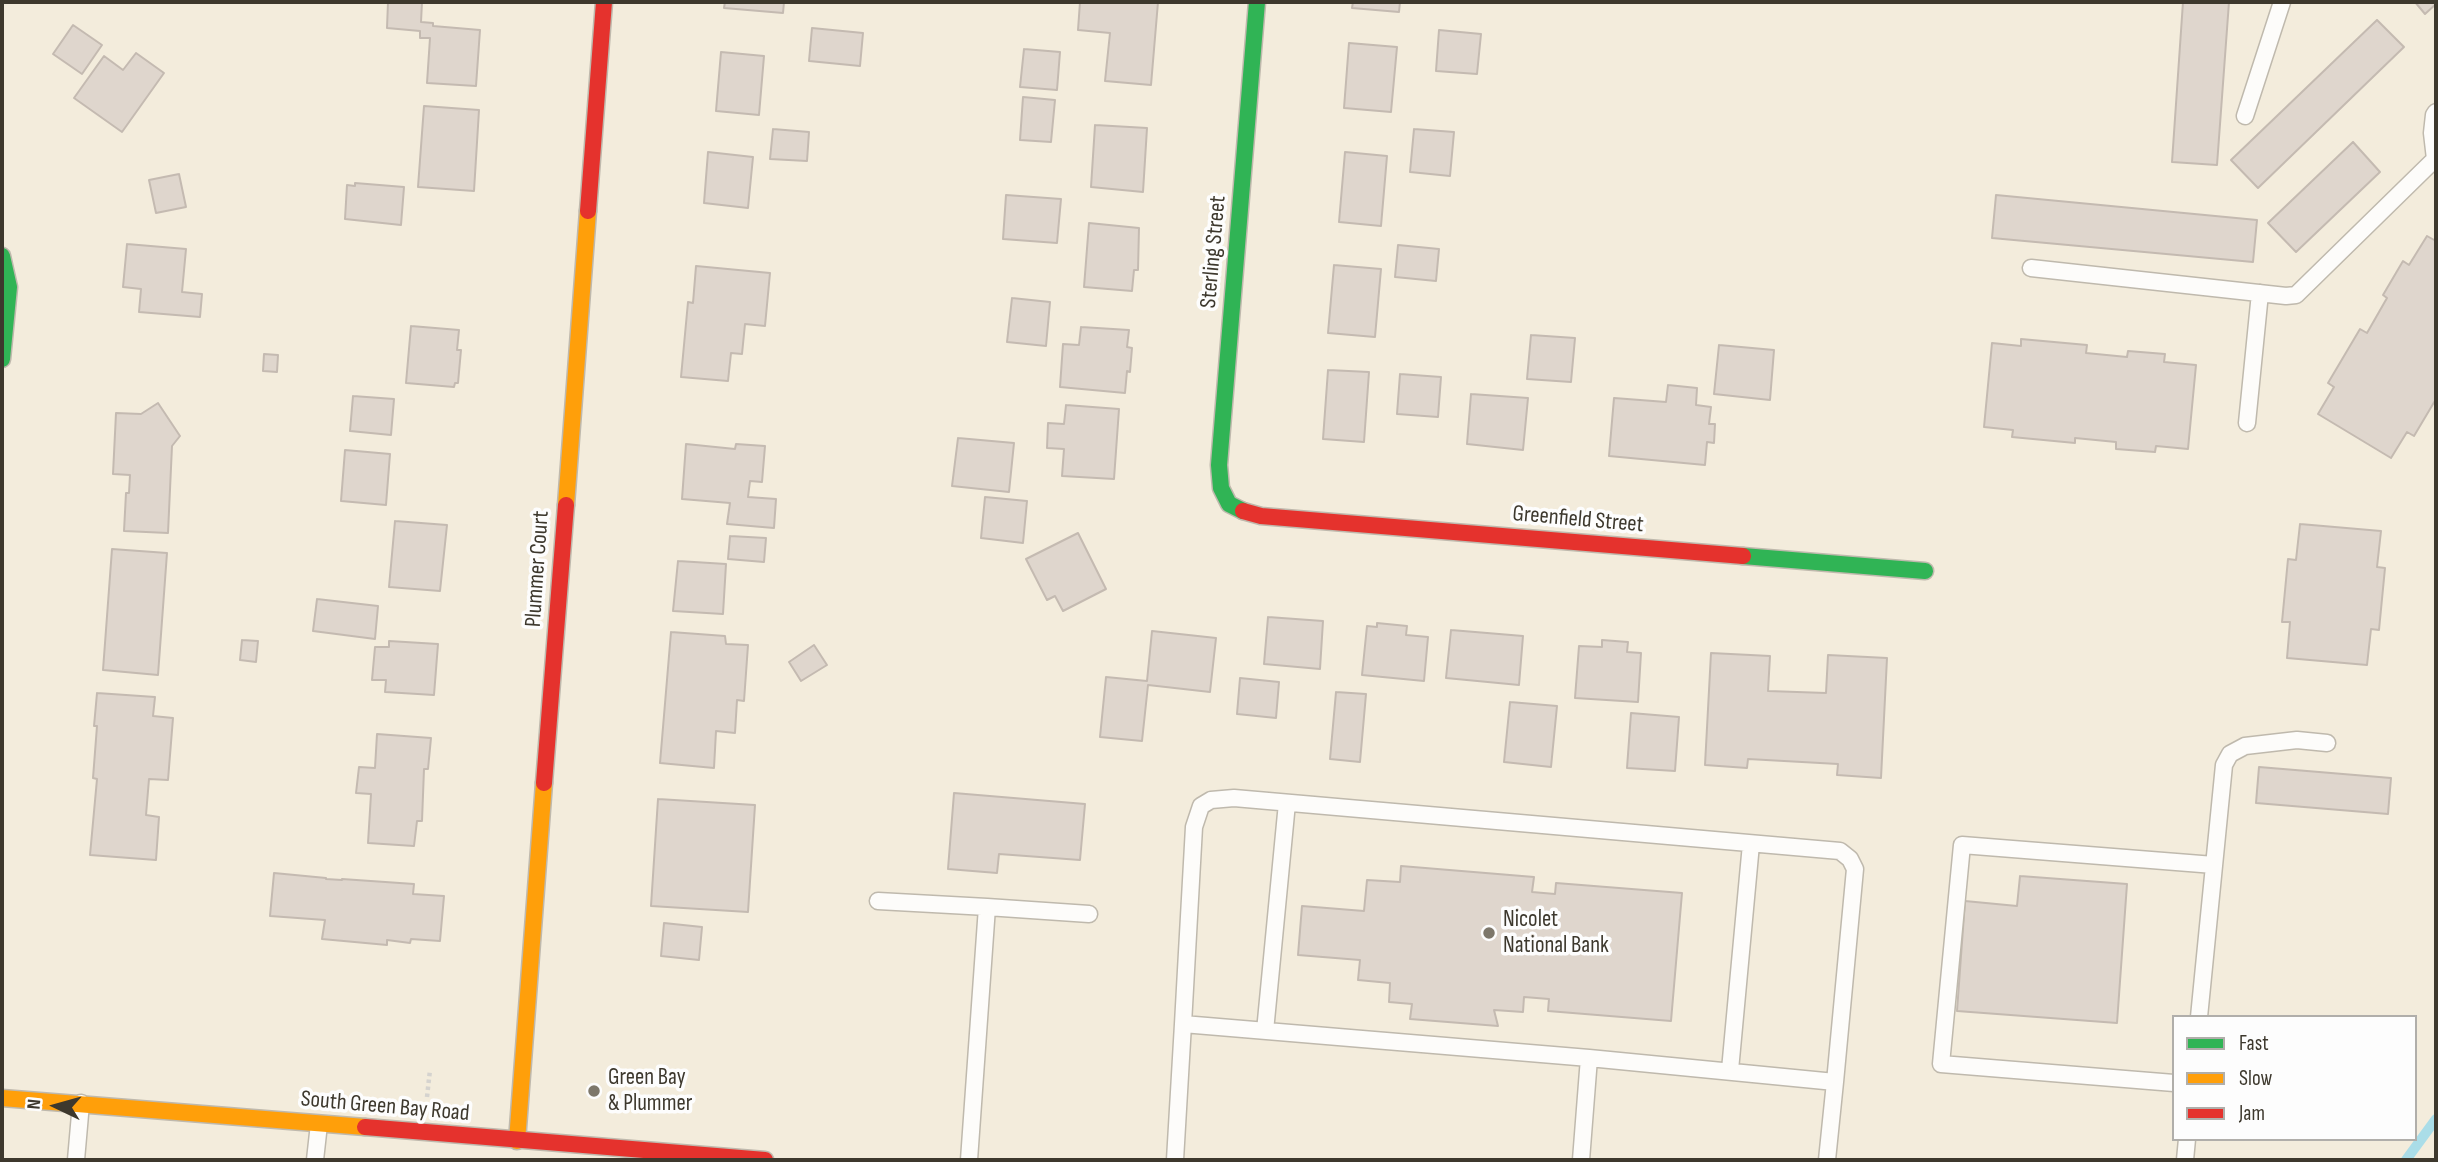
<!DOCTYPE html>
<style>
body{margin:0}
#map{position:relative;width:2438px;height:1162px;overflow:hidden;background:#f3ecdc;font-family:"Sofia Sans Condensed",sans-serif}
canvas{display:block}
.frame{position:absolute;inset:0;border:4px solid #3d382d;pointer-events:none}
.legend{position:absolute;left:2172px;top:1015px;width:245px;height:126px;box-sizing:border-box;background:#fdfdfd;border:2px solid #b0aeaa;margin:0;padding:9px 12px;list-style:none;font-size:21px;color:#3d382d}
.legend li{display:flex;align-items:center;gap:14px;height:35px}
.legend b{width:35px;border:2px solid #b0aeaa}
.north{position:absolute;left:21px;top:1071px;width:70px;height:70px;-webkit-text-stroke:5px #fdfdfd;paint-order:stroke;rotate:275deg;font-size:19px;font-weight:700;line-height:28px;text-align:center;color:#3d382d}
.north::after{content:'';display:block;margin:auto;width:24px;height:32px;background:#3d382d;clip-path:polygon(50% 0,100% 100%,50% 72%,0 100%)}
</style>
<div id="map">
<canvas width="2438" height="1162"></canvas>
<div class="frame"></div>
<ul class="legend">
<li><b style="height:9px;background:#30b455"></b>Fast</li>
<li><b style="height:9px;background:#ff9f0a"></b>Slow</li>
<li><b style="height:9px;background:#e5322d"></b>Jam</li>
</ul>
<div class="north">N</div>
</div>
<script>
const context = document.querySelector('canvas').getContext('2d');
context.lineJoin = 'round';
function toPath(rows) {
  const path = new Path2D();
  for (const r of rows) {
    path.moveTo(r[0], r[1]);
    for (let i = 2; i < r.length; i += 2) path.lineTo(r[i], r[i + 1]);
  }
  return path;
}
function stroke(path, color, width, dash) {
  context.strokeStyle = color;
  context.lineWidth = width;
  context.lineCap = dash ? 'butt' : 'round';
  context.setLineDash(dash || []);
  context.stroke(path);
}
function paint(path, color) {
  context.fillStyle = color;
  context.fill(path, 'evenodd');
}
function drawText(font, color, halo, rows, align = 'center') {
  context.font = font + ' "Sofia Sans Condensed",sans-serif';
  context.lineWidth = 7;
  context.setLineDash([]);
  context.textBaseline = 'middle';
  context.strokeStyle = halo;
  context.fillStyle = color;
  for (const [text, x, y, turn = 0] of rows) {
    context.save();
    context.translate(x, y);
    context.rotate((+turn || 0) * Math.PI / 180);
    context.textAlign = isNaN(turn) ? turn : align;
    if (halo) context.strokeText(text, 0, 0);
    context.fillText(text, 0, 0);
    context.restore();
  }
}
stroke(toPath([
 [2406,1160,2436,1119]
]), '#aadde8', 10);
const building = toPath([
 [388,2,422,2,421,22,433,23,433,26,480,30,476,86,427,83,430,38,420,38,420,31,387,28,388,2],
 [725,2,784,2,783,13,724,8,725,2],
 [1080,2,1158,2,1151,85,1105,81,1110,33,1078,30,1080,2],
 [1353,2,1400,2,1399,12,1352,8,1353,2],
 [2183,2,2229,2,2217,165,2172,162,2183,2],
 [2415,2,2436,2,2436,4,2425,14,2415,2],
 [2377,20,2404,47,2258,188,2231,160,2377,20],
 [73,25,102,45,82,74,53,54,73,25],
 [812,28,863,33,860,66,809,61,812,28],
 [1439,30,1481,34,1477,74,1436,71,1439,30],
 [1349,43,1397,47,1391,112,1344,108,1349,43],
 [1024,49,1060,52,1057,90,1020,87,1024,49],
 [721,52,764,56,759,115,716,111,721,52],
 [136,53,164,73,122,132,74,98,104,56,123,70,136,53],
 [1023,97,1055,100,1051,142,1020,140,1023,97],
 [424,106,479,110,474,191,418,187,424,106],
 [1095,125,1147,128,1143,192,1091,187,1095,125],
 [773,129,809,132,807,161,770,159,773,129],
 [1414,129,1454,132,1450,176,1410,172,1414,129],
 [2353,142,2380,172,2296,252,2268,223,2353,142],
 [708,152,753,157,748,208,704,203,708,152],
 [1345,152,1387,156,1381,226,1339,222,1345,152],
 [179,174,186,207,156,213,149,180,179,174],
 [355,183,404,187,401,225,345,219,347,185,355,186,355,183],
 [1006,195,1061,199,1057,243,1003,239,1006,195],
 [1996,195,2257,220,2253,262,1992,238,1996,195],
 [1089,223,1139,228,1138,270,1134,270,1132,291,1084,287,1089,223],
 [2427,236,2436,241,2436,399,2414,436,2407,432,2391,458,2318,414,2334,387,2328,383,2360,329,2367,333,2387,298,2383,295,2403,261,2409,265,2427,236],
 [127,244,186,249,182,292,202,294,200,317,139,312,141,289,123,287,127,244],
 [1398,245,1439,249,1436,281,1395,277,1398,245],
 [1334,265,1381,269,1375,337,1328,333,1334,265],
 [696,266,770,273,765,326,745,324,742,354,731,353,728,381,681,377,688,302,693,303,696,266],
 [1012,298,1050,302,1046,346,1007,342,1012,298],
 [411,326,459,330,457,350,461,350,458,383,455,383,454,387,406,383,411,326],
 [1081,327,1129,330,1127,347,1132,348,1130,372,1127,371,1125,393,1060,387,1063,344,1079,345,1081,327],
 [1531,335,1575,338,1571,382,1527,379,1531,335],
 [2021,339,2087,345,2086,353,2127,357,2128,351,2165,354,2164,362,2196,365,2188,449,2156,446,2155,452,2116,449,2116,442,2075,438,2075,443,2012,437,2013,430,1984,427,1992,343,2021,346,2021,339],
 [1719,345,1774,350,1770,400,1714,394,1719,345],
 [264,354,278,355,277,372,263,371,264,354],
 [1328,370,1369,372,1364,442,1323,439,1328,370],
 [1400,374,1441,377,1438,417,1397,414,1400,374],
 [1668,385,1697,388,1696,405,1711,407,1709,424,1715,424,1714,443,1707,442,1705,465,1609,456,1614,398,1666,402,1668,385],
 [1471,394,1528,398,1523,450,1467,444,1471,394],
 [353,396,394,399,391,435,350,431,353,396],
 [158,403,180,436,172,446,168,533,124,531,126,493,129,493,130,475,113,474,116,413,141,414,158,403],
 [1066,405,1119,409,1114,479,1062,476,1064,449,1047,448,1048,423,1064,424,1066,405],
 [958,438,1014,443,1009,492,952,486,958,438],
 [686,444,735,449,736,444,765,446,762,482,750,481,748,497,776,499,774,528,727,524,730,503,682,499,686,444],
 [345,450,390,454,386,505,341,501,345,450],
 [985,497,1027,501,1023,543,981,538,985,497],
 [395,521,447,525,440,591,389,587,395,521],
 [2300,524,2381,531,2377,567,2385,568,2379,630,2371,629,2367,665,2287,658,2290,622,2282,622,2288,559,2296,560,2300,524],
 [1078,533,1106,589,1063,611,1055,596,1047,600,1026,559,1078,533],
 [730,536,766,538,764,562,728,559,730,536],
 [112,549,167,553,158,675,103,670,112,549],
 [678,561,726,564,723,614,673,611,678,561],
 [317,599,378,606,375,639,313,631,317,599],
 [1268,617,1323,621,1320,669,1264,664,1268,617],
 [1377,623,1407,626,1406,635,1428,637,1424,681,1362,675,1367,626,1377,627,1377,623],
 [1451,630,1523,636,1519,685,1446,678,1451,630],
 [1152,631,1216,638,1210,692,1148,685,1142,741,1100,737,1106,677,1147,681,1152,631],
 [671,632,725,636,726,644,748,645,744,701,737,700,735,733,716,731,714,768,660,763,671,632],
 [242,640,258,641,256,662,240,660,242,640],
 [1602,640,1628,642,1627,652,1641,653,1638,702,1575,698,1579,646,1602,647,1602,640],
 [389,641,438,644,434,695,385,692,386,680,372,680,375,647,389,647,389,641],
 [814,645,827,665,801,681,789,662,814,645],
 [1711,653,1770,656,1768,691,1826,693,1828,655,1887,658,1881,778,1837,775,1838,764,1748,759,1747,768,1705,765,1711,653],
 [1240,678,1279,682,1276,718,1237,714,1240,678],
 [1336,692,1366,694,1360,762,1330,759,1336,692],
 [97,693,155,697,153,716,173,718,168,780,149,779,146,815,159,817,156,860,90,855,97,779,93,778,97,726,94,726,97,693],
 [1510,702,1557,706,1551,767,1504,762,1510,702],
 [1631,713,1679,717,1675,771,1627,768,1631,713],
 [377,734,431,738,428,769,424,769,422,821,417,821,414,846,368,843,371,794,356,793,359,767,375,768,377,734],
 [2259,767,2391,778,2388,814,2256,803,2259,767],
 [954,793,1085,804,1080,860,999,854,997,873,948,869,954,793],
 [658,799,755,805,748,912,651,906,658,799],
 [1401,866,1534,877,1532,892,1555,894,1556,883,1682,893,1671,1021,1548,1011,1549,999,1524,997,1523,1012,1494,1010,1498,1026,1410,1019,1412,1004,1389,1002,1390,983,1358,980,1360,960,1298,955,1302,906,1364,911,1367,880,1400,882,1401,866],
 [274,873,326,878,326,879,342,880,342,879,414,884,413,894,444,896,440,941,411,939,410,943,387,940,387,945,322,939,325,920,270,916,274,873],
 [2020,876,2127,884,2117,1023,1957,1011,1965,901,2017,906,2020,876],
 [664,923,702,927,699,960,661,956,664,923]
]);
paint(building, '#dfd6cd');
stroke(building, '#c4bab1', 2);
const lane = toPath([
 [2245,116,2282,2],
 [2031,268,2286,296,2296,295,2435,159,2432,133,2434,115,2436,112],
 [2247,423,2260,293],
 [878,901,987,907],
 [2199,1017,2224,765,2230,754,2245,746,2297,740,2327,743],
 [1183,1024,1194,827,1201,806,1211,800,1234,798,1840,851,1850,859,1855,869,1835,1082],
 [1265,1031,1287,803],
 [1730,1070,1751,844],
 [2174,1083,1941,1064,1962,845,2214,865],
 [76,1160,81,1103],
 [315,1160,319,1124],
 [969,1160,987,907,1089,914],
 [1175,1160,1183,1024,1589,1058],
 [1581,1160,1589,1058,1835,1082,1827,1160],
 [2185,1160,2187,1139]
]);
const fast = toPath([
 [2,256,9,287,2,359],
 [1243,511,1229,504,1221,488,1219,465,1257,2],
 [1743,556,1925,571]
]);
const slow = toPath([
 [566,505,588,211],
 [2,1098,365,1127],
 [517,1141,544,783]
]);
const jam = toPath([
 [588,211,604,2],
 [1243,511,1261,516,1743,556],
 [544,783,566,505],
 [365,1127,765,1160]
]);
stroke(lane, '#bfb9ad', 19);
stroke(fast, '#bfb9ad', 19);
stroke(slow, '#bfb9ad', 19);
stroke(jam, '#bfb9ad', 19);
stroke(toPath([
 [427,1097,430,1070]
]), '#d5d3cf', 4.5, [3.5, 3.5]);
stroke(lane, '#fdfcfa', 16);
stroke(fast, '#30b455', 16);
stroke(slow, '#ff9f0a', 16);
stroke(jam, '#e5322d', 16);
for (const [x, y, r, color] of [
 [1489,933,7,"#7d776a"],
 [594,1091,7,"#7d776a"]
]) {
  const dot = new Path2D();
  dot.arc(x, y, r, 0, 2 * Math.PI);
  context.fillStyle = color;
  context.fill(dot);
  stroke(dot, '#fdfdfd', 2.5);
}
drawText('23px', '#3d382d', '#fdfdfd', [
 ["Sterling Street",1214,252,-85],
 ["Greenfield Street",1578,520,5],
 ["Plummer Court",538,569,-86],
 ["South Green Bay Road",385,1107,5]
]);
drawText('23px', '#3d382d', '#fdfdfd', [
 ["Nicolet",1503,920],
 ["National Bank",1503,946],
 ["Green Bay",608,1078],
 ["& Plummer",608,1104]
], 'left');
</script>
